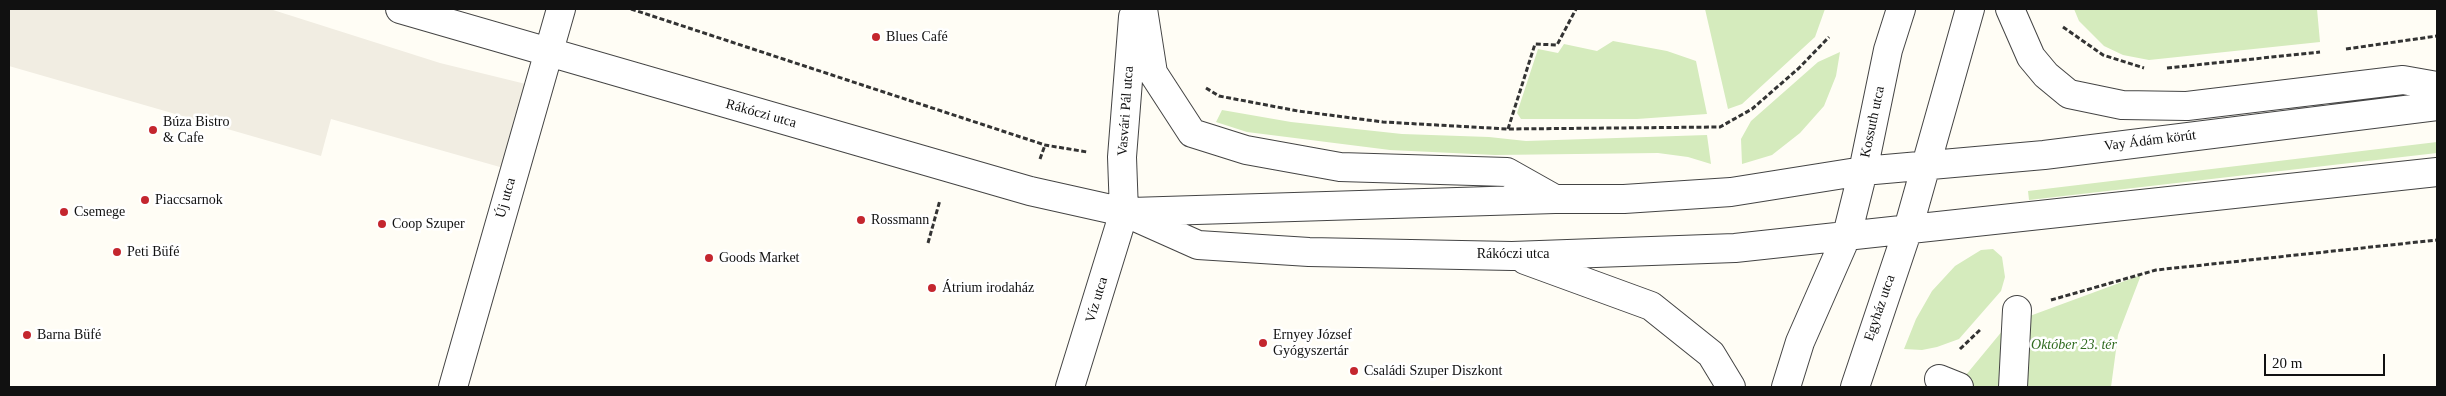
<!DOCTYPE html>
<meta charset="utf-8">
<style>
body{margin:0}
#map{position:relative;width:2446px;height:396px;overflow:hidden;background:#fffdf5;font-family:"Times New Roman",serif}
canvas{display:block}
.frame{position:absolute;inset:0;border:10px solid #111;pointer-events:none}
.scale{position:absolute;left:2264px;top:354px;width:121px;height:22px;box-sizing:border-box;border:2px solid #111;border-top:0;padding-left:6px;font-size:15px;line-height:18px;white-space:nowrap;color:#111;-webkit-text-stroke:4px #fff;paint-order:stroke}
</style>
<div id="map">
<canvas width="2446" height="396"></canvas>
<div class="frame"></div>
<div class="scale">20 m</div>
</div>
<script>
const context = document.querySelector('canvas').getContext('2d');
context.lineJoin = 'round';
function paint(path, color) {
  context.fillStyle = color;
  context.fill(path, 'evenodd');
}
function toPath(rows) {
  const path = new Path2D();
  for (const r of rows) {
    path.moveTo(r[0], r[1]);
    for (let i = 2; i < r.length; i += 2) path.lineTo(r[i], r[i + 1]);
  }
  return path;
}
function stroke(path, color, width, dash) {
  context.strokeStyle = color;
  context.lineWidth = width;
  context.lineCap = dash ? 'butt' : 'round';
  context.setLineDash(dash || []);
  context.stroke(path);
}
function drawText(font, color, halo, rows, align = 'center') {
  context.font = font + ' "Times New Roman",serif';
  context.lineWidth = 5;
  context.setLineDash([]);
  context.textBaseline = 'middle';
  context.strokeStyle = halo;
  context.fillStyle = color;
  for (const [text, x, y, turn = 0] of rows) {
    context.save();
    context.translate(x, y);
    context.rotate((+turn || 0) * Math.PI / 180);
    context.textAlign = isNaN(turn) ? turn : align;
    if (halo) context.strokeText(text, 0, 0);
    context.fillText(text, 0, 0);
    context.restore();
  }
}
paint(toPath([
 [1705,9,1825,9,1815,37,1742,104,1728,109],
 [2074,9,2317,9,2320,42,2149,60,2123,55,2104,46,2079,21],
 [1613,41,1667,51,1696,61,1707,114,1637,119,1521,119,1517,113,1538,49,1558,53,1564,44,1597,51],
 [1840,52,1836,76,1824,106,1800,133,1772,155,1742,164,1741,139,1751,121,1818,62],
 [1222,110,1291,122,1402,134,1489,137,1526,141,1707,135,1711,164,1688,157,1658,153,1495,155,1390,150,1247,132,1216,122],
 [2437,142,2437,153,2029,200,2028,191],
 [1993,249,2002,257,2005,277,2001,291,1959,339,1937,347,1922,350,1904,349,1916,319,1932,291,1955,266,1981,250],
 [2141,275,2118,335,2111,387,1956,387,2008,324]
]), '#d5ebbd');
paint(toPath([
 [9,9,270,9,440,63,538,87,514,171,331,119,321,156,9,66]
]), '#f1ede2');
const minor = toPath([
 [400,9,1030,191,1124,212,1198,245,1309,252,1512,256,1735,248,2437,172],
 [1143,9,1153,73,1192,133,1246,150,1340,167,1507,172,1555,199],
 [2010,9,2031,57,2046,75,2069,94,2122,105,2187,106,2403,80,2437,86],
 [1131,212,1555,199,1624,199,1731,192,1863,171,2044,155,2437,106],
 [1525,260,1651,306,1711,354,1731,387],
 [1939,379,1959,387],
 [453,387,561,9],
 [1070,387,1124,212,1122,157,1133,17],
 [1786,387,1800,342,1847,235,1863,171,1888,50,1901,9],
 [1855,387,1908,229,1970,9],
 [2013,387,2017,310]
]);
stroke(minor, '#444', 30);
stroke(toPath([
 [631,9,1045,145,1087,152],
 [2063,27,2103,55,2144,68],
 [2346,49,2437,36],
 [2167,68,2320,52],
 [1206,88,1219,96,1298,111,1383,122,1508,129,1720,127,1752,109,1799,68,1829,37],
 [1508,129,1535,44,1557,45,1576,9],
 [1040,159,1045,145],
 [928,243,940,200],
 [2051,300,2156,270,2437,240],
 [1960,349,1981,329]
]), '#333', 3, [5, 2.5]);
stroke(minor, '#fff', 28);
for (const [x, y, r, color] of [
 [876,37,5,"#c4262e"],
 [153,130,5,"#c4262e"],
 [145,200,5,"#c4262e"],
 [64,212,5,"#c4262e"],
 [861,220,5,"#c4262e"],
 [382,224,5,"#c4262e"],
 [117,252,5,"#c4262e"],
 [709,258,5,"#c4262e"],
 [932,288,5,"#c4262e"],
 [27,335,5,"#c4262e"],
 [1263,343,5,"#c4262e"],
 [1354,371,5,"#c4262e"]
]) {
  const dot = new Path2D();
  dot.arc(x, y, r, 0, 2 * Math.PI);
  context.fillStyle = color;
  context.fill(dot);
  stroke(dot, '#fff', 2);
}
drawText('14px', '#111', '#fff', [
 ["Blues Café",886,37],
 ["Búza Bistro",163,122],
 ["& Cafe",163,138],
 ["Piaccsarnok",155,200],
 ["Csemege",74,212],
 ["Rossmann",871,220],
 ["Coop Szuper",392,224],
 ["Peti Büfé",127,252],
 ["Goods Market",719,258],
 ["Átrium irodaház",942,288],
 ["Barna Büfé",37,335],
 ["Ernyey József",1273,335],
 ["Gyógyszertár",1273,351],
 ["Családi Szuper Diszkont",1364,371]
], 'left');
drawText('14px', '#111', '#fff', [
 ["Vasvári Pál utca",1126,111,-86],
 ["Rákóczi utca",761,114,16],
 ["Kossuth utca",1873,122,-78],
 ["Vay Ádám körút",2150,141,-7],
 ["Új utca",506,198,-74],
 ["Rákóczi utca",1513,254],
 ["Víz utca",1097,300,-73],
 ["Egyház utca",1880,308,-71]
]);
drawText('italic 14px', '#2f6b1f', '#fff', [
 ["Október 23. tér",2074,345]
]);
</script>
